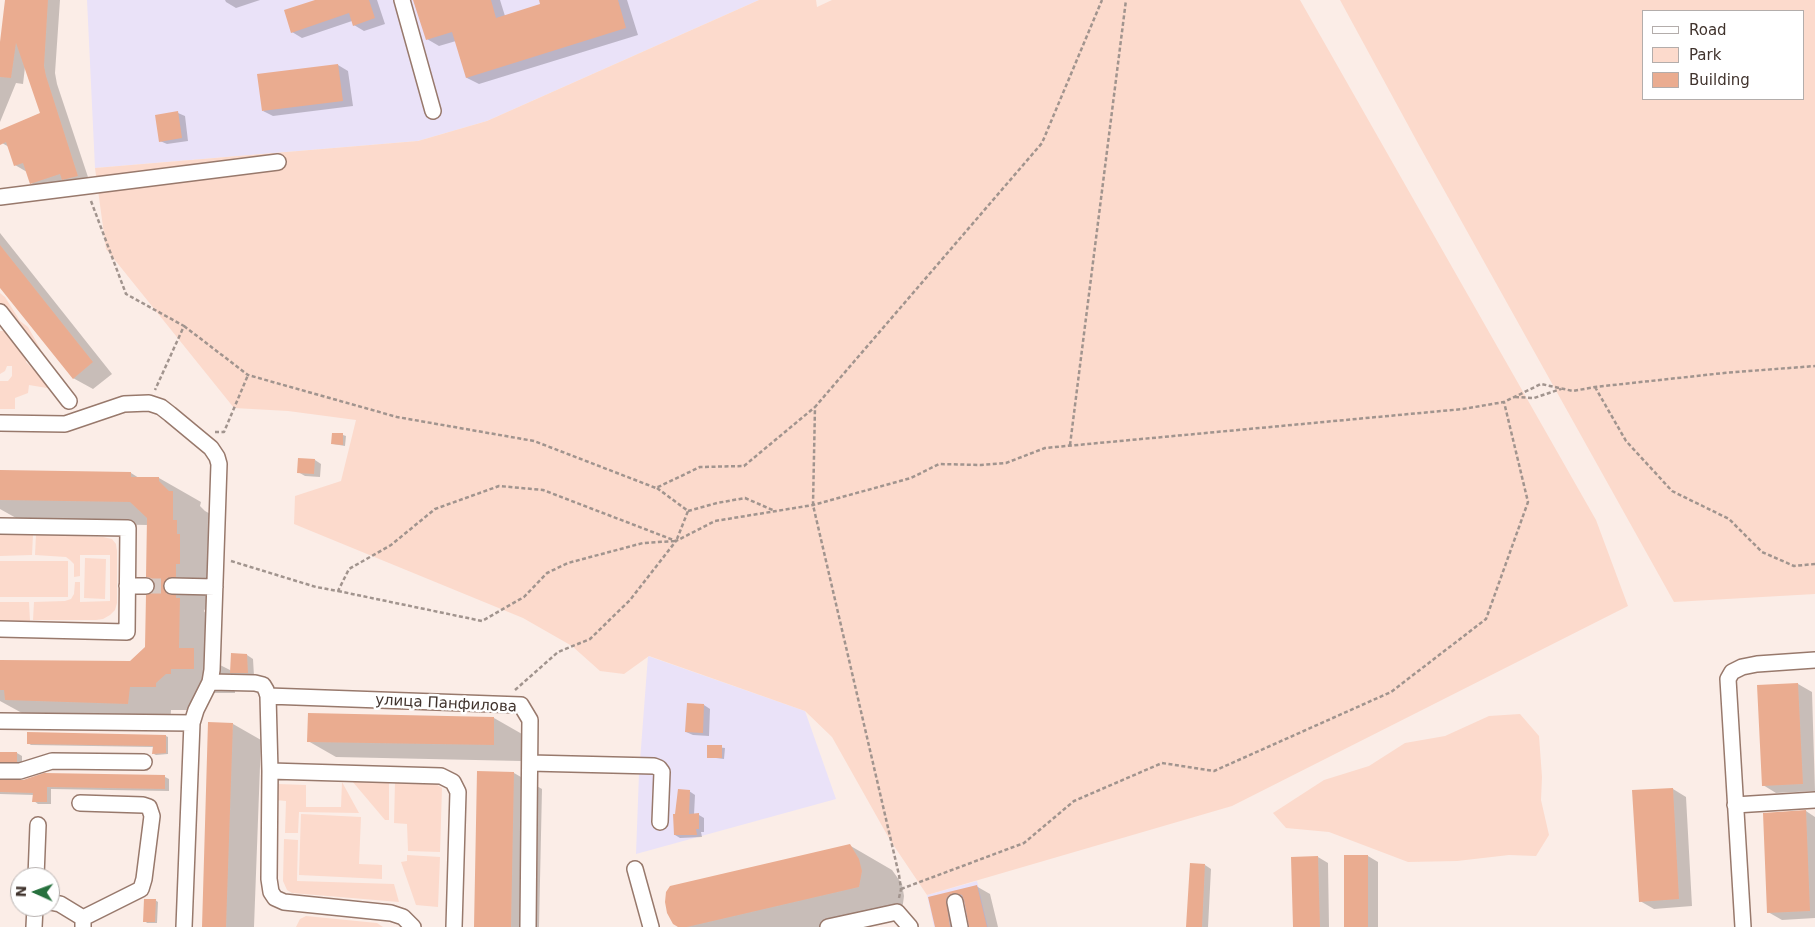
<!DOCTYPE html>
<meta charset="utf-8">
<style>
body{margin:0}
#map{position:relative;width:1815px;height:927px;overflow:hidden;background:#fbede7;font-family:"DejaVu Sans",sans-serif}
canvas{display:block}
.legend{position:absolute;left:1642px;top:10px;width:162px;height:90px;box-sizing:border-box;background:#fff;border:1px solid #b3adab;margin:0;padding:6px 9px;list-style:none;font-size:15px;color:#40332d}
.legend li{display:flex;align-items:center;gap:10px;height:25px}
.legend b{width:25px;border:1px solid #b3adab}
.north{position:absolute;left:10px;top:867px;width:50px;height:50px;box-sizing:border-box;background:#fff;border:1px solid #b3adab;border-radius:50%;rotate:272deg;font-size:14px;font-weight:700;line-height:20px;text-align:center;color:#40332d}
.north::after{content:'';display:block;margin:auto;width:18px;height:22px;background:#26703d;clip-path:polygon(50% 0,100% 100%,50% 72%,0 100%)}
</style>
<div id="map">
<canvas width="1815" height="927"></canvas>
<ul class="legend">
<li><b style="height:6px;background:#fff"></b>Road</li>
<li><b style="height:14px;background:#fcdacc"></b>Park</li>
<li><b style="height:14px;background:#eaac90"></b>Building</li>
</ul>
<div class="north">N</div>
</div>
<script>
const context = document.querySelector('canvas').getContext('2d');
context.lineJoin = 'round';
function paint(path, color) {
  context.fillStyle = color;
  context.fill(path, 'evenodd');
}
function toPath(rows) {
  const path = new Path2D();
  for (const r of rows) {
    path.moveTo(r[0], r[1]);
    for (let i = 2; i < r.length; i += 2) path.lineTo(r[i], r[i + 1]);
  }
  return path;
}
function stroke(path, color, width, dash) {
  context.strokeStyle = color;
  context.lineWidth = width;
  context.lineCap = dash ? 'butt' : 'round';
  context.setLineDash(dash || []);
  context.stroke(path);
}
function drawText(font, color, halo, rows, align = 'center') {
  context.font = font + ' "DejaVu Sans",sans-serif';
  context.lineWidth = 5;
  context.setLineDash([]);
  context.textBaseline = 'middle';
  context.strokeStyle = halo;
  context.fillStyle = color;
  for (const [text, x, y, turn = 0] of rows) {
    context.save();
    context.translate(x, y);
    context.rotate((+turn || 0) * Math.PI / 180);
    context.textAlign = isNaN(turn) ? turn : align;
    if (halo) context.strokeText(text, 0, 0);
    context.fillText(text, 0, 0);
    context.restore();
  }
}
paint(toPath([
 [87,0,759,0,487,121,418,141,95,168],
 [648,656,805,711,836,799,636,854,639,774],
 [977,881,988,927,934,927,927,895]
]), '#eae2f8');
paint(toPath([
 [759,0,816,0,817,7,832,0,1300,0,1596,520,1628,606,1232,806,927,895,890,840,832,737,805,711,649,656,624,674,600,671,572,646,523,618,294,524,295,496,341,481,356,420,288,411,234,408,106,249,95,168,418,141,487,121],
 [1340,0,1815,0,1815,594,1674,602,1420,147],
 [1644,11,1804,11,1804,99,1644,99],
 [0,293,5,297,20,321,28,327,41,350,36,350,0,322],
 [0,331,8,331,27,352,26,362,33,369,42,370,48,378,47,388,29,385,28,393,15,398,15,409,0,409,0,381,8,381,12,376,12,366,7,366,5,371,0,374],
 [0,533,33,534,32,555,0,556],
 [36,534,103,537,112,539,116,544,117,551,117,603,115,610,110,615,103,619,96,620,33,620,34,602,65,601,71,599,74,594,75,582,80,582,80,602,110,601,110,555,80,555,80,576,74,577,74,564,70,560,66,557,35,555],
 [85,558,106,559,105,599,84,598],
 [0,561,68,561,68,597,0,597],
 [0,602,29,602,30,621,0,621],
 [1520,714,1539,736,1542,777,1541,800,1549,835,1536,856,1509,855,1457,861,1408,862,1329,832,1286,828,1273,813,1324,780,1369,766,1405,743,1445,736,1489,716],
 [352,781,389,782,389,820,385,820],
 [342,782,359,813,299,812,298,833,285,833,286,801,276,800,275,786,278,784,306,785,306,807,341,807],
 [395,782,436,784,442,788,440,852,408,851,407,824,394,823],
 [301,814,361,817,359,864,382,865,382,879,299,875],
 [284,839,298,840,297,881,394,884,399,902,292,893,287,890,283,881],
 [407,855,440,857,438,907,416,905,401,862,407,861],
 [306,916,377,923,383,927,296,927,300,919]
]), '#fcdacc');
paint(toPath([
 [7,0,60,0,55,73,57,84,90,183,43,190,31,183,27,172,15,165,9,147,2,143,0,139,0,131,41,113,25,67,23,84,16,83,0,122,0,50],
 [225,0,260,0,236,8,226,2],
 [319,0,377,0,385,24,364,31,354,25,352,21,302,38,292,32],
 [415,0,500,0,505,16,542,5,540,0,627,0,638,35,479,84,467,78,456,41,439,46,427,39],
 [338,65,348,71,353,106,273,116,263,111],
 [178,113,185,116,188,141,167,144,160,141],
 [0,233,112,374,93,389,73,378,0,286],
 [343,435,346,436,345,446,333,444],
 [315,460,321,464,320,477,305,476,298,472],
 [0,471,131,473,139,478,159,478,201,502,200,506,205,511,214,516,209,601,204,611,206,614,221,623,220,665,232,671,247,655,253,659,254,676,238,676,235,674,235,693,213,693,212,697,208,697,197,710,171,710,170,727,48,723,31,713,22,713,0,701,0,661,131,662,147,648,152,595,157,587,155,580,147,576,148,525,25,523,0,509],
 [1798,684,1812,692,1815,791,1776,793,1763,785],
 [704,705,710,709,709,736,693,735,686,732],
 [494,718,522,734,521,761,336,757,308,741],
 [233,724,261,740,254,927,203,927],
 [166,736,168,737,168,754,156,755,154,754,154,747,31,745,28,743],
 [708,746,725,748,724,759,708,757],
 [0,753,17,753,22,756,22,763,5,764,0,766],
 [479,773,514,773,542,789,539,927,475,927],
 [165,777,169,779,169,791,51,789,51,804,38,804,34,801,34,795,0,794,0,782],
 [1673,789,1686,797,1692,906,1654,909,1640,901],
 [689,791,695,795,694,815,699,815,704,818,704,832,701,832,702,837,680,838,675,835],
 [1806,811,1815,817,1815,918,1782,920,1768,912],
 [849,845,892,870,902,884,904,896,902,911,834,927,680,927],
 [1368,856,1378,862,1378,927,1345,927],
 [1318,857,1328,863,1329,927,1294,927],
 [1205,865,1211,869,1208,927,1187,927],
 [976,886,990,894,998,927,970,927,965,902,959,907,962,927,937,927,930,898],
 [155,900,158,902,157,923,147,923,145,921]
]), '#0003');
paint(toPath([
 [5,0,48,0,44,66,46,76,78,176,62,180,60,174,30,184,23,163,14,166,6,142,0,145,0,130,40,113,16,43,11,78,0,77,0,42],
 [315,0,369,0,375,18,353,26,349,13,291,33,284,10],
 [413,0,491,0,496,18,540,4,539,0,618,0,626,28,466,78,452,32,426,40],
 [338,64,343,101,262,111,257,74],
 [178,111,182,138,159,142,155,115],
 [0,245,93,362,73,379,0,288],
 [332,433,343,433,343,445,331,444],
 [298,458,315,459,314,474,297,473],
 [0,470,131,472,131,477,159,477,159,481,169,491,173,491,173,520,177,520,177,534,180,534,180,564,176,564,176,577,167,578,163,586,167,594,176,595,176,598,180,598,179,648,194,648,194,669,171,669,171,674,166,674,156,683,156,687,130,687,128,704,5,700,4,690,0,690,0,660,130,661,145,647,146,595,154,591,155,586,151,578,146,577,147,518,130,502,0,500],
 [231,653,247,654,248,673,230,673],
 [1798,683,1803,784,1762,786,1757,685],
 [687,703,704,704,703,733,685,732],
 [308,713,494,717,494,745,307,742],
 [208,722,233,723,226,927,202,927],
 [27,732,166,735,166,753,152,754,153,746,27,744],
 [707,745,722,745,722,758,707,758],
 [0,752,17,752,17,762,0,762],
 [477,771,514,772,511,927,474,927],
 [44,773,165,775,165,789,47,787,47,802,32,802,33,793,0,792,0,780,23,780],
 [1673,788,1679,899,1639,902,1632,790],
 [678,789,690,790,689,814,699,813,699,829,696,829,697,835,674,835,673,814,675,814],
 [1806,810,1810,911,1767,913,1763,813],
 [850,844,859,859,862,871,859,887,687,927,678,927,673,924,667,913,665,902,666,892,670,886],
 [1344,855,1368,855,1368,927,1344,927],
 [1318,856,1320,927,1293,927,1291,857],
 [1190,863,1205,864,1202,927,1186,927],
 [977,885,987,927,969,927,964,900,962,895,954,893,949,895,946,899,950,927,935,927,928,897],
 [144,899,156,899,155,922,143,922]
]), '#eaac90');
stroke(toPath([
 [146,586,172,586]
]), '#d6c8c2', 15, [15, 8]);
const minor = toPath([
 [402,0,433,111],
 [0,197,278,162],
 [0,312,69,401],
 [0,423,65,424,124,404,149,403,161,407,170,414,211,448,217,457,219,464,212,670,210,682,196,710,192,723,184,927],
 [0,526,128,528,127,632,0,629],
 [127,586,146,586],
 [172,586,215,587],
 [210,682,255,683,263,685,266,690,268,696,270,771,269,879,271,892,275,898,284,902,391,913,403,917,413,927],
 [268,696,521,705,530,720,528,927],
 [0,721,192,723],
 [530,763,654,766,659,768,662,772,660,822],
 [0,771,20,771,52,761,144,762],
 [270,771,441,776,453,782,458,792,454,927],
 [80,803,143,805,149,807,152,816,144,879,141,889,83,918],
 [1735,805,1815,800],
 [635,869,651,927],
 [36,877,38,825],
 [50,902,60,904,83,918,83,927],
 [955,902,960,927],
 [34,927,35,907],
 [828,927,897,912,910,927],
 [1743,927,1728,679,1732,672,1742,667,1757,664,1815,660]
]);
stroke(minor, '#98796c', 18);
stroke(toPath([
 [91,201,126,294,184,326,155,390],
 [184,326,248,375,397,417,534,441,656,488,700,467,744,466,815,407],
 [1595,387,1626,441,1672,491,1729,519,1762,552,1794,566,1815,564],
 [1515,397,1534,398,1561,389],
 [215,432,224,432,248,375],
 [1070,445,1126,0],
 [657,488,688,511,677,539],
 [688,511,717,503,745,498,775,511],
 [231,561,316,587,338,591,349,569,391,545,435,509,499,486,543,490,676,541],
 [338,591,482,621,524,597,547,573,568,563,643,543,675,541],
 [515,690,558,652,590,639,630,600,676,541,715,521,813,505,911,478,939,464,981,465,1006,463,1045,448,1463,409,1504,402,1541,384,1573,391,1595,387,1724,373,1815,366],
 [901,889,1024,843,1074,801,1162,763,1214,771,1391,692,1486,619,1528,502,1504,402],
 [899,898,901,889,899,875,813,505,815,407,1042,143,1102,0]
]), '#a1948e', 2.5, [4, 2.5]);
stroke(minor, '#fff', 15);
drawText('15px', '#40332d', '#fff', [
 ["улица Панфилова",446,704,3]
]);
</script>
